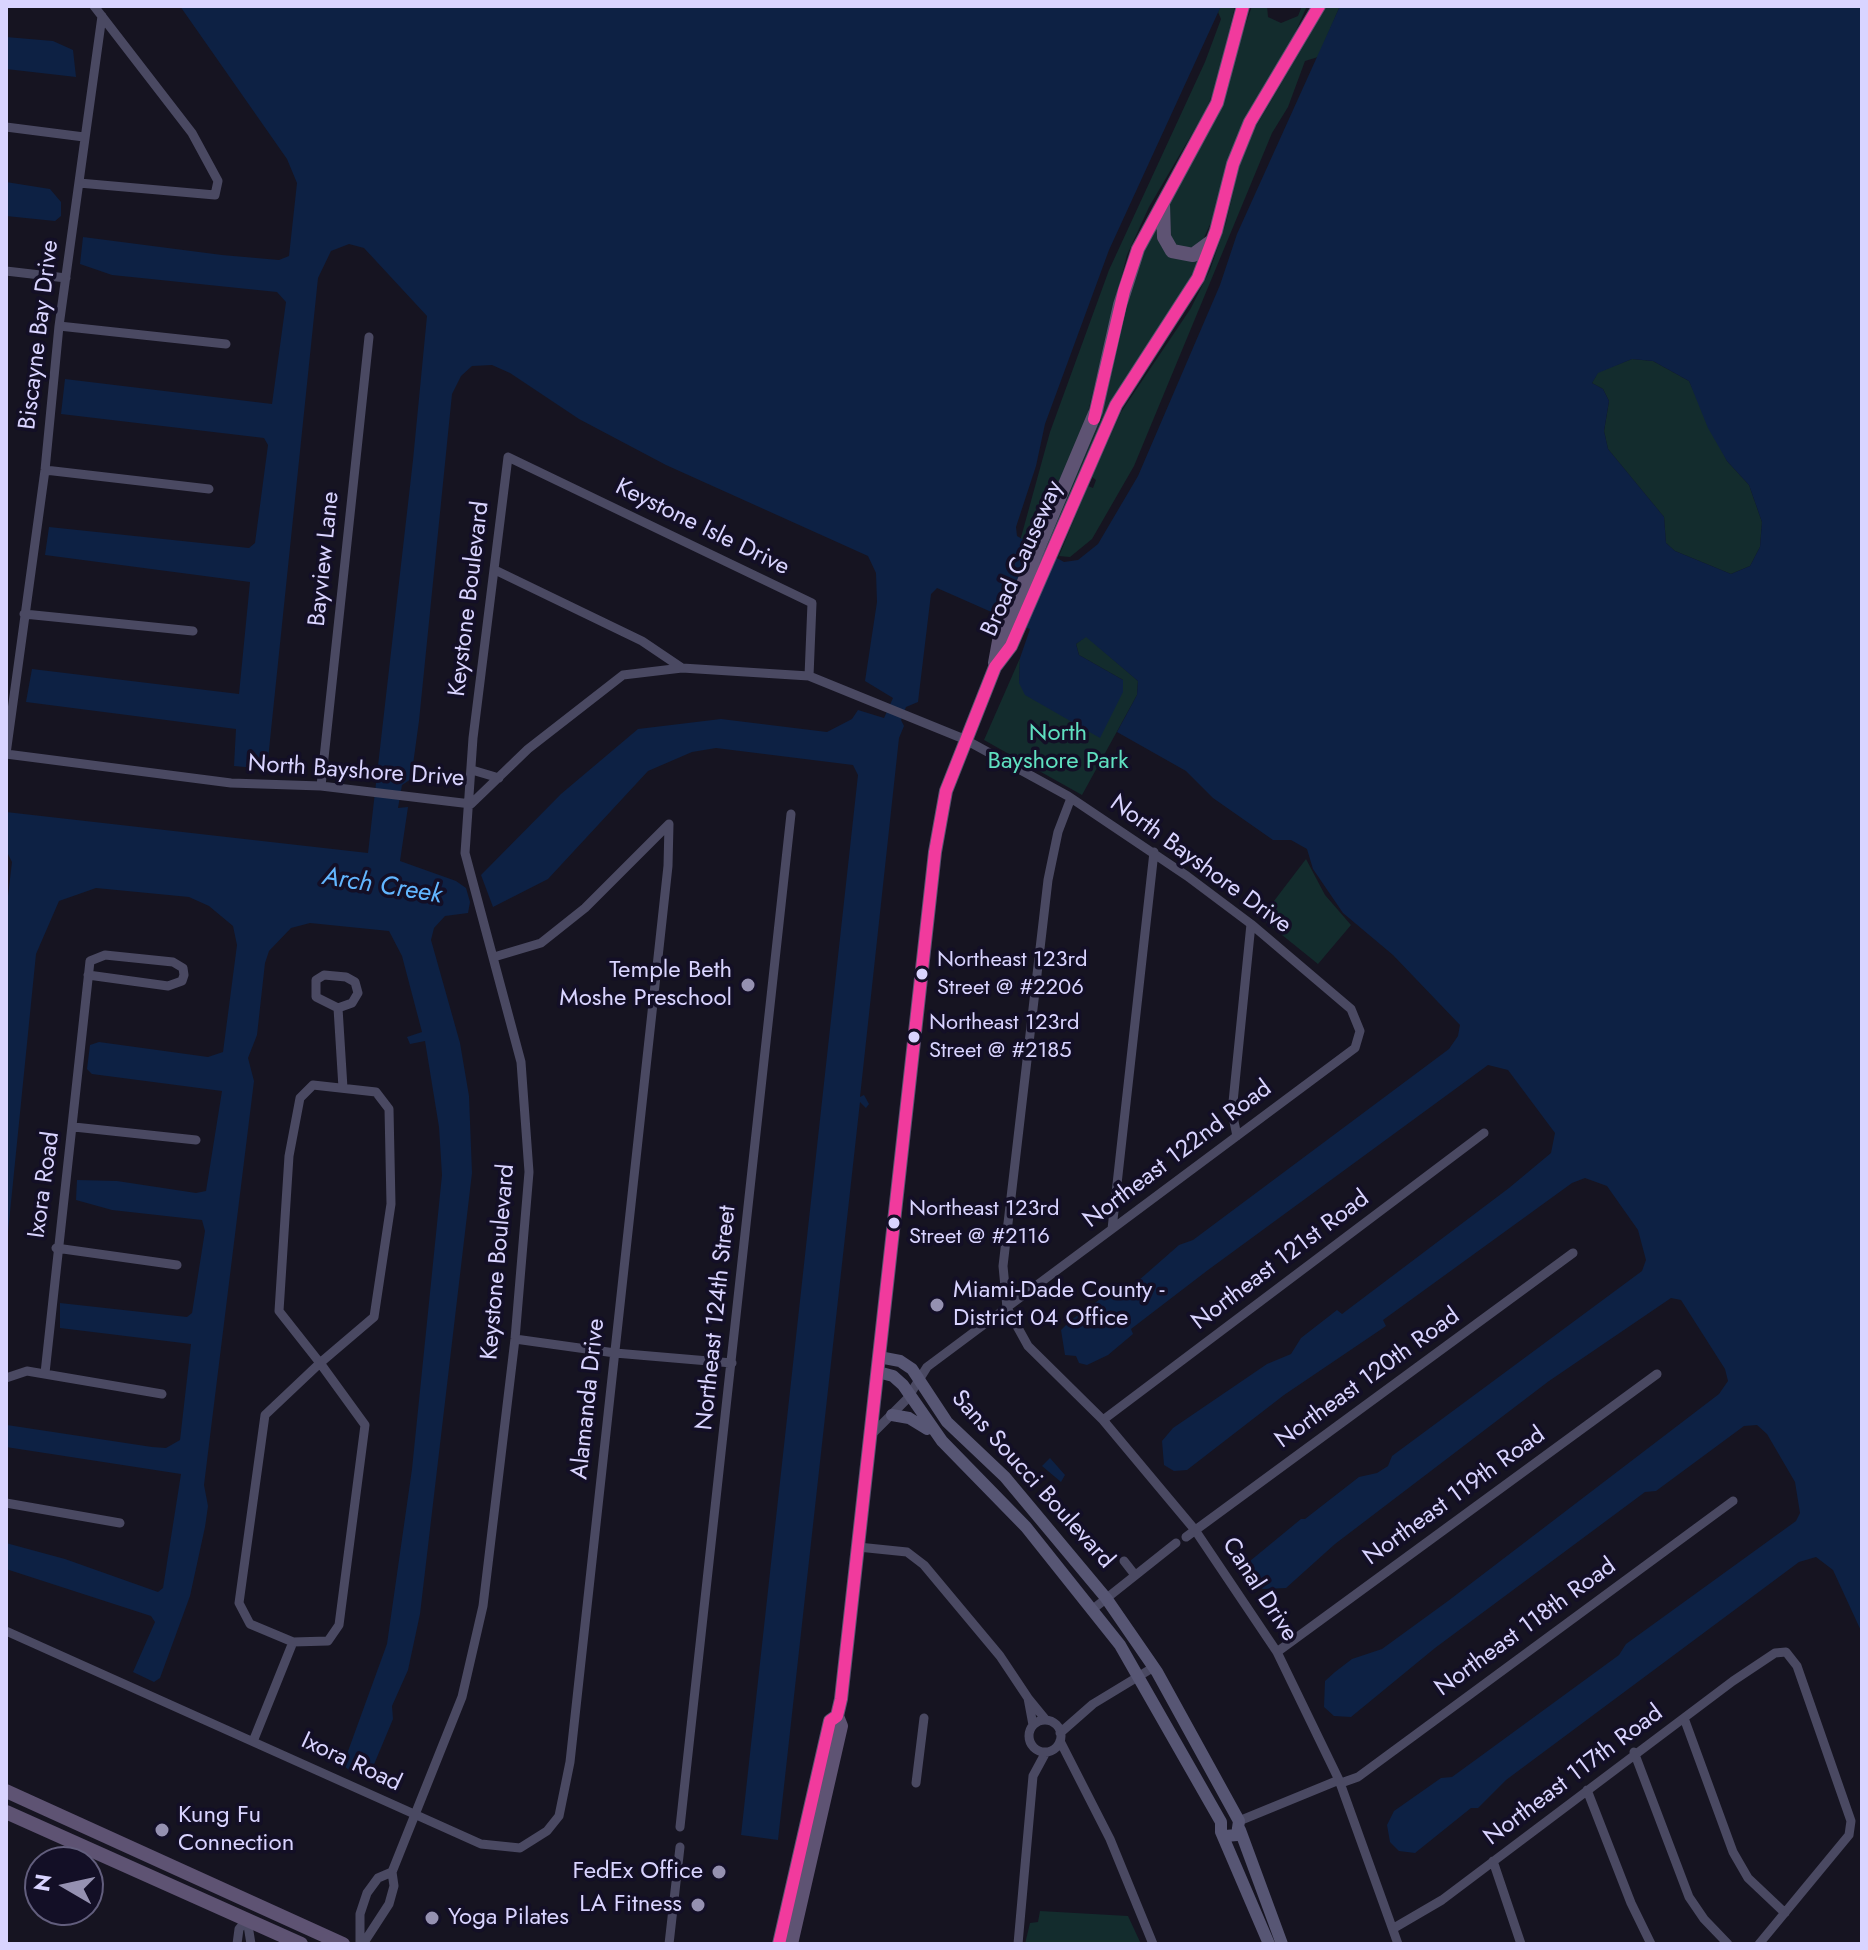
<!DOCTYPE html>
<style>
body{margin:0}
#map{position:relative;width:1868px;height:1950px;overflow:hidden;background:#161421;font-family:Jost,sans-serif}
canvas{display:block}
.frame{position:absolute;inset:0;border:8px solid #d9d4ff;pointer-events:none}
.north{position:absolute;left:24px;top:1846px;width:80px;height:80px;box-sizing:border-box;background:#130f26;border:2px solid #625e7d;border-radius:50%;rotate:279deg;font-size:22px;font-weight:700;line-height:32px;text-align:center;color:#d9d4ff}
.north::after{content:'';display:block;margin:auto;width:28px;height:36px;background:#9591b1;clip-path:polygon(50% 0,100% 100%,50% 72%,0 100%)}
</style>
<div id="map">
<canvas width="1868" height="1950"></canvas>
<div class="frame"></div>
<div class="north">N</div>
</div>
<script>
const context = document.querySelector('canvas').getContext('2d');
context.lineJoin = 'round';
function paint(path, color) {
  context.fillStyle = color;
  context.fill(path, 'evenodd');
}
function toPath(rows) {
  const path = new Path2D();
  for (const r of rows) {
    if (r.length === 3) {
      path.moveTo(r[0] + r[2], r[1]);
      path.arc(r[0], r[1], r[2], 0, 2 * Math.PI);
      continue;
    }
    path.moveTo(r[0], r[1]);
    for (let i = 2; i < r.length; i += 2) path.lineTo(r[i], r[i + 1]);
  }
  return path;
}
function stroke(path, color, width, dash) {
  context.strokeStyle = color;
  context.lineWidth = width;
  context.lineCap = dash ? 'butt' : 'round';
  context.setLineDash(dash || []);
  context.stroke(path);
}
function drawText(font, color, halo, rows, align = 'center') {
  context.font = font + ' Jost,sans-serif';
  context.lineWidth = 7;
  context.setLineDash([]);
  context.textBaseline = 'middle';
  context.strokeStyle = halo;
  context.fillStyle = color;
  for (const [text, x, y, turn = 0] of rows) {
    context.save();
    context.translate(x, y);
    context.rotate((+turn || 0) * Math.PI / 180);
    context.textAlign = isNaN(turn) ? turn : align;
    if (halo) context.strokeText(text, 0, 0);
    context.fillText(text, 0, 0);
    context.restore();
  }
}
paint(toPath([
 [1221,6,1235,6,1216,85,1206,110,1149,207,1127,255,1086,420,1031,546,1020,541,1050,432,1109,270,1205,62,1221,19,1218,12],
 [1252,6,1267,6,1268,17,1281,23,1298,16,1302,6,1307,6,1200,247,1197,250,1169,244,1166,212,1238,46],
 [1327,6,1340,6,1318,57,1305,61,1288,107,1272,133,1134,466,1092,539,1070,557,1059,556,1088,486,1093,488,1096,480,1092,477,1121,412,1191,308,1210,270,1226,223,1239,167,1255,128],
 [1157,220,1161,240,1202,255,1051,543,1047,541,1106,398,1130,287],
 [1632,359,1653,361,1689,381,1727,461,1749,485,1762,522,1760,547,1750,566,1731,574,1675,551,1666,543,1664,517,1608,449,1604,431,1609,401,1603,389,1592,383,1598,372],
 [1086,636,1138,681,1137,695,1082,795,984,740,1020,658,1019,683,1123,680,1079,655,1076,644],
 [1306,859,1325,895,1351,925,1318,964,1261,918],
 [1040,1911,1128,1916,1141,1944,1025,1944,1030,1923,1038,1922]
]), '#132c2d');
paint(toPath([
 [180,6,1221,6,1109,250,1045,424,1036,466,1016,527,1017,536,1064,562,1078,560,1098,544,1138,476,1220,285,1237,234,1340,6,1862,6,1862,1633,1833,1570,1816,1557,1799,1562,1506,1780,1478,1808,1471,1808,1415,1853,1399,1851,1390,1842,1387,1825,1394,1811,1441,1778,1452,1777,1474,1761,1619,1655,1626,1644,1796,1521,1800,1513,1795,1482,1767,1434,1757,1425,1744,1426,1656,1491,1645,1492,1435,1648,1351,1717,1334,1716,1324,1707,1325,1681,1335,1672,1352,1659,1382,1649,1448,1601,1719,1394,1728,1381,1725,1369,1681,1300,1671,1298,1549,1381,1335,1544,1286,1588,1263,1589,1251,1584,1250,1561,1301,1519,1305,1519,1359,1477,1377,1473,1388,1466,1392,1456,1642,1271,1646,1260,1638,1230,1607,1186,1585,1178,1572,1183,1383,1320,1386,1326,1284,1395,1187,1470,1174,1471,1164,1465,1162,1441,1173,1428,1267,1364,1291,1354,1301,1338,1337,1310,1342,1314,1509,1188,1551,1153,1555,1133,1508,1070,1488,1065,1208,1270,1131,1329,1133,1334,1108,1355,1087,1365,1079,1363,1076,1356,1065,1355,1061,1330,1071,1320,1106,1295,1122,1295,1179,1245,1193,1240,1449,1049,1458,1036,1460,1025,1393,955,1343,913,1313,869,1307,849,1291,840,1273,840,1213,798,1186,771,1117,732,1137,695,1138,681,1086,637,1076,644,1079,655,1123,680,1123,692,1100,738,1025,695,1019,683,1020,658,1030,629,937,588,931,594,918,702,906,707,901,720,904,726,899,738,860,1097,864,1095,869,1104,866,1108,860,1102,778,1840,741,1835,858,775,853,765,716,748,692,752,648,771,548,879,493,907,481,875,561,794,638,729,721,719,827,732,852,719,858,710,884,718,893,698,865,681,877,602,876,573,868,556,666,465,579,419,510,373,492,365,472,366,461,376,452,394,419,721,411,779,402,785,398,808,408,807,400,861,456,881,466,888,470,902,468,913,445,916,434,928,431,940,460,1043,469,1096,472,1173,420,1614,408,1670,392,1706,393,1719,370,1774,350,1771,343,1765,387,1644,412,1469,442,1175,439,1127,425,1041,410,1044,407,1037,422,1032,402,956,389,931,310,923,291,928,269,951,265,963,257,1035,248,1058,254,1081,204,1485,208,1506,205,1527,190,1596,160,1678,154,1682,133,1672,155,1622,151,1616,6,1569,6,1543,65,1559,158,1592,163,1588,181,1474,6,1447,7,1425,152,1447,166,1448,180,1440,191,1344,60,1328,60,1303,187,1317,192,1313,205,1231,202,1220,112,1210,76,1200,77,1180,117,1181,196,1193,206,1191,222,1091,92,1074,87,1069,90,1045,99,1042,208,1057,223,1052,237,945,233,926,209,906,189,897,96,888,59,901,36,954,6,1252,6,913,12,862,6,850,6,812,368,853,413,460,427,316,364,248,349,244,331,251,318,278,267,769,234,766,236,729,26,702,32,669,239,694,250,582,45,555,49,527,249,548,255,543,268,445,264,438,61,414,65,379,272,404,286,302,277,292,112,275,80,264,83,237,222,255,279,260,289,256,297,183,287,159],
 [1632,359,1653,361,1689,381,1708,428,1727,461,1749,485,1762,522,1760,547,1750,566,1731,574,1675,551,1666,543,1664,517,1608,449,1604,431,1609,401,1603,389,1592,383,1598,373],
 [6,37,53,41,73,50,76,77,6,69],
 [6,182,50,189,61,202,61,216,55,221,6,216],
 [1050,1458,1065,1475,1061,1482,1042,1466]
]), '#0d2144');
stroke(toPath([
 [6,127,84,137],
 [79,183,215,195,218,181,192,133,94,6],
 [6,271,66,278],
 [59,326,226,344],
 [45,470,209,489],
 [495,570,642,641,682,668],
 [24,614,193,631],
 [6,754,231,783,321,786,471,804,528,749,623,675,682,668,809,676,964,739,1068,796,1187,876,1251,924,1351,1009,1360,1031,1355,1048,927,1367,907,1399,871,1435],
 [6,754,45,470,59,326,102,16],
 [472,770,499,778],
 [321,786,369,337],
 [1071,798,1058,832,1048,880,1003,1266,1007,1308,1028,1346,1103,1420,1195,1530,1277,1652,1339,1780,1398,1944],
 [494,957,541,943,585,908,669,824],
 [338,1008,316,997,316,980,324,975,346,977,355,982,358,993,352,1003,338,1008,343,1088],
 [74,1127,196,1140],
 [1237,1136,1232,1112,1251,924],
 [1112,1229,1154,852],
 [56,1248,177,1265],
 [515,1339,615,1353,732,1363],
 [45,1373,90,961,105,955,173,962,183,968,184,975,182,981,168,986,88,975],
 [6,1378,27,1371,162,1394],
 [1103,1420,1484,1133],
 [6,1503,120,1523],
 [1186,1537,1573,1253],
 [858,1547,907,1552,924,1565,1000,1656,1028,1698,1033,1725],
 [1124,1561,1135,1575],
 [1093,1609,1176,1543],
 [6,1631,481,1844,520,1848,547,1831,559,1816,570,1762,668,866,669,824],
 [293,1642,250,1624,239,1603,265,1415,320,1363,374,1317,391,1204,389,1109,376,1092,313,1085,300,1098,289,1156,279,1311,320,1363,365,1425,339,1625,328,1641,293,1642],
 [1277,1652,1657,1374],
 [1028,1698,1046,1720],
 [1684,1718,1733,1852,1748,1878,1785,1913],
 [1045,1736,16],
 [1060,1733,1093,1704,1154,1667],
 [254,1739,293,1642],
 [1060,1741,1110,1839,1153,1944],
 [1634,1752,1689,1897,1704,1919,1728,1944],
 [916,1783,924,1718],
 [1341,1783,1358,1777,1733,1501],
 [1587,1790,1631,1903,1651,1944],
 [1239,1821,1339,1780],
 [680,1827,791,814],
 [1493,1861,1521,1944],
 [247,1919,251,1944],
 [1394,1928,1442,1900,1733,1681,1775,1653,1786,1652,1797,1666,1851,1821,1849,1835,1759,1944],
 [237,1944,239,1929,247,1919],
 [360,1944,360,1914,367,1893,378,1878,392,1872],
 [363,1944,389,1904,394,1886,392,1872,462,1697,483,1606,515,1339,529,1172,521,1062,465,853,473,738,508,457,812,603,809,676],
 [669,1944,680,1847],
 [1018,1944,1033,1776,1046,1752]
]), '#4a4962', 9);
stroke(toPath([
 [879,1357,900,1361,912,1369,947,1422,1005,1477,1106,1598,1157,1672,1239,1821,1237,1835,1225,1836],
 [878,1372,893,1376,903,1385,942,1441,1026,1527,1120,1645,1221,1822,1221,1832,1269,1944],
 [892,1415,909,1418,927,1429],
 [1240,1830,1282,1944]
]), '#575674', 12);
stroke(toPath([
 [1163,204,1164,237,1172,251,1193,255,1212,241],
 [995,663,999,641,1096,411,1120,305,1138,249,1217,103,1243,6],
 [6,1791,343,1944],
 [6,1812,301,1944],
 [779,1944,830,1721,837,1716,841,1699,935,852,946,791,995,667,1011,646,1116,405,1198,278,1216,231,1233,164,1250,122,1319,6],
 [791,1944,841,1726,837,1716]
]), '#5e5373', 14);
stroke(toPath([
 [1094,419,1124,291,1138,249,1217,103,1243,6],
 [779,1944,830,1721,837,1716,841,1699,935,852,946,791,995,667,1011,646,1116,405,1198,278,1216,231,1233,164,1250,122,1319,6]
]), '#f13a9d', 12);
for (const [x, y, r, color] of [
 [922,974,7,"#d9d4ff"],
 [748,985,8,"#9591b1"],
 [914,1037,7,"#d9d4ff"],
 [894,1223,7,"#d9d4ff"],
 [937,1305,8,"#9591b1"],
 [162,1830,8,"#9591b1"],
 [719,1872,8,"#9591b1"],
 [698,1905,8,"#9591b1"],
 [432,1918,8,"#9591b1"]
]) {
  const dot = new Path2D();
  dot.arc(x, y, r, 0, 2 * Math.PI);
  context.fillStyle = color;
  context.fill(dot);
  stroke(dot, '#130f26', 3);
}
drawText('22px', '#d9d4ff', '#130f26', [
 ["Northeast 123rd",937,961],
 ["Street @ #2206",937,989],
 ["Northeast 123rd",929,1024],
 ["Street @ #2185",929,1052],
 ["Northeast 123rd",909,1210],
 ["Street @ #2116",909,1238]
], 'left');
drawText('24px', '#d9d4ff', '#130f26', [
 ["Biscayne Bay Drive",40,335,-83],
 ["Keystone Isle Drive",702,528,26],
 ["Bayview Lane",325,559,-84],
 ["Broad Causeway",1023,559,-66],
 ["Keystone Boulevard",470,599,-83],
 ["North Bayshore Drive",356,772,4],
 ["North Bayshore Drive",1200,865,36],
 ["Northeast 122nd Road",1178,1155,-37],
 ["Ixora Road",45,1185,-82],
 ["Northeast 121st Road",1281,1261,-37],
 ["Keystone Boulevard",499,1262,-85],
 ["Northeast 124th Street",717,1318,-84],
 ["Northeast 120th Road",1368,1379,-36],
 ["Alamanda Drive",589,1399,-84],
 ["Sans Soucci Boulevard",1032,1480,48],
 ["Northeast 119th Road",1455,1497,-36],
 ["Canal Drive",1259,1590,57],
 ["Northeast 118th Road",1526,1628,-36],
 ["Ixora Road",351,1763,25],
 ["Northeast 117th Road",1574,1776,-37]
]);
drawText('24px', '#5fe0c0', '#130f26', [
 ["North",1058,734],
 ["Bayshore Park",1058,762]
]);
drawText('24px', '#d9d4ff', '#130f26', [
 ["Temple Beth",732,971],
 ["Moshe Preschool",732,999],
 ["Miami-Dade County -",953,1291,"left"],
 ["District 04 Office",953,1319,"left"],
 ["Kung Fu",178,1816,"left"],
 ["Connection",178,1844,"left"],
 ["FedEx Office",703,1872],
 ["LA Fitness",682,1905],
 ["Yoga Pilates",448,1918,"left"]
], 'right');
drawText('italic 26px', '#62b6ff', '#130f26', [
 ["Arch Creek",382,887,9]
]);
</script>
